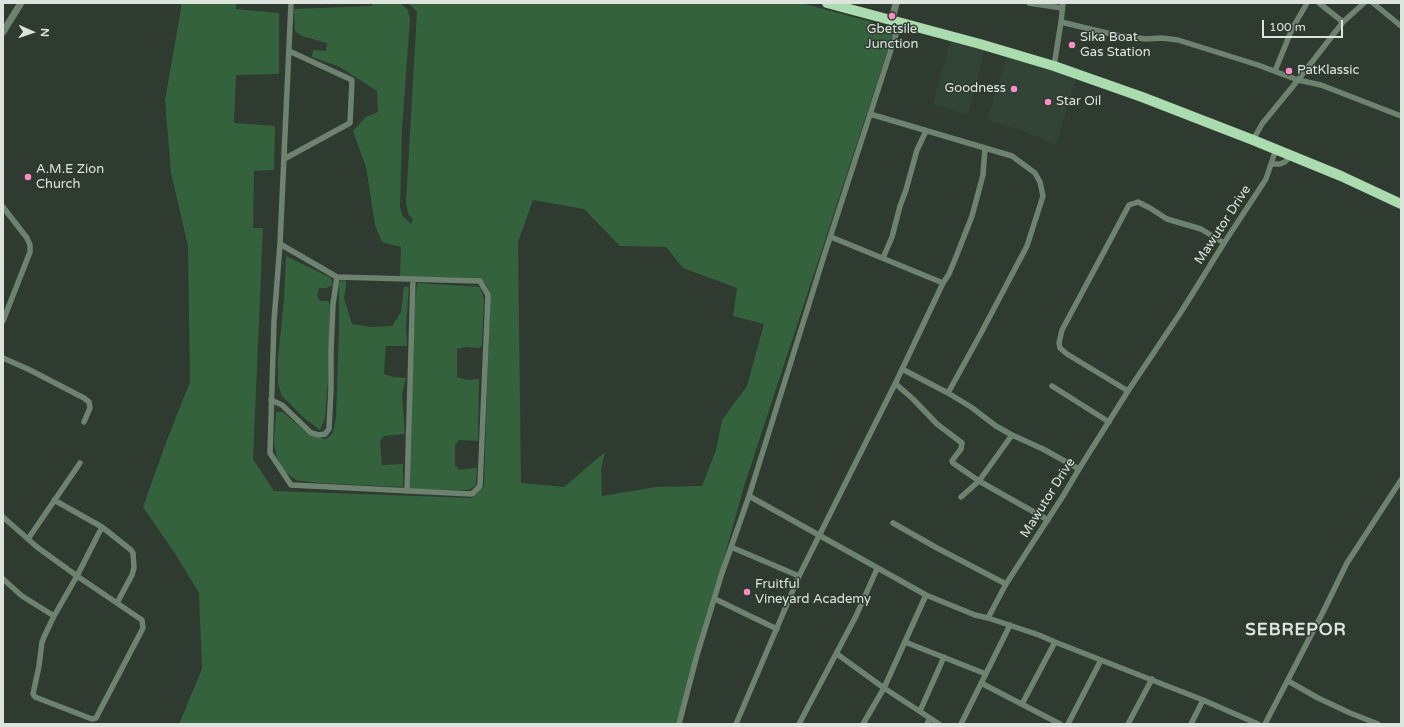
<!DOCTYPE html>
<style>
body{margin:0}
#map{position:relative;width:1404px;height:727px;overflow:hidden;background:#2f3b31;font-family:"Varela Round",sans-serif}
canvas{display:block}
.frame{position:absolute;inset:0;border:4px solid #dce4dd;pointer-events:none}
.north{position:absolute;left:12px;top:12px;width:40px;height:40px;-webkit-text-stroke:3px #2f3b31;paint-order:stroke;rotate:92deg;font-size:11px;font-weight:700;line-height:16px;text-align:center;color:#dce4dd}
.north::after{content:'';display:block;margin:auto;width:14px;height:18px;background:#dce4dd;clip-path:polygon(50% 0,100% 100%,50% 72%,0 100%)}
.scale{position:absolute;left:1262px;top:20px;width:81px;height:18px;box-sizing:border-box;border:2px solid #dce4dd;border-top:0;padding-left:5px;font-size:12px;line-height:14px;white-space:nowrap;color:#dce4dd;-webkit-text-stroke:3px #2f3b31;paint-order:stroke}
</style>
<div id="map">
<canvas width="1404" height="727"></canvas>
<div class="frame"></div>
<div class="north">N</div>
<div class="scale">100 m</div>
</div>
<script>
const context = document.querySelector('canvas').getContext('2d');
context.lineJoin = 'round';
function paint(path, color) {
  context.fillStyle = color;
  context.fill(path, 'evenodd');
}
function toPath(rows) {
  const path = new Path2D();
  for (const r of rows) {
    path.moveTo(r[0], r[1]);
    for (let i = 2; i < r.length; i += 2) path.lineTo(r[i], r[i + 1]);
  }
  return path;
}
function stroke(path, color, width, dash) {
  context.strokeStyle = color;
  context.lineWidth = width;
  context.lineCap = dash ? 'butt' : 'round';
  context.setLineDash(dash || []);
  context.stroke(path);
}
function drawText(font, color, halo, rows, align = 'center') {
  context.font = font + ' "Varela Round",sans-serif';
  context.lineWidth = 3;
  context.setLineDash([]);
  context.textBaseline = 'middle';
  context.strokeStyle = halo;
  context.fillStyle = color;
  for (const [text, x, y, turn = 0] of rows) {
    context.save();
    context.translate(x, y);
    context.rotate((+turn || 0) * Math.PI / 180);
    context.textAlign = isNaN(turn) ? turn : align;
    if (halo) context.strokeText(text, 0, 0);
    context.fillText(text, 0, 0);
    context.restore();
  }
}
paint(toPath([
 [950,41,985,49,968,115,933,104],
 [1007,56,1039,65,1076,79,1056,145,1021,130,987,120]
]), '#324435');
paint(toPath([
 [182,3,236,3,236,9,279,13,279,74,236,75,234,123,275,126,274,170,254,171,253,228,263,228,253,459,274,491,472,498,484,486,490,297,486,284,476,278,400,277,401,247,382,242,375,225,366,167,353,131,366,117,378,112,377,91,340,67,312,57,313,50,326,51,327,43,302,36,295,31,294,9,372,6,373,3,400,3,408,10,410,19,402,129,400,208,403,216,411,224,413,219,408,214,406,203,417,12,408,3,801,3,868,21,894,31,744,486,678,724,179,724,202,669,199,593,176,555,143,507,167,440,190,382,188,246,171,173,165,100],
 [533,200,584,209,620,246,666,247,683,268,737,288,733,316,764,324,747,386,722,420,716,450,702,486,656,487,602,496,601,469,605,452,564,487,521,483,518,242],
 [286,256,331,278,333,285,326,288,319,288,317,296,320,301,328,301,330,305,328,380,325,418,320,430,303,417,282,396,278,384,278,359,284,300],
 [341,280,346,281,346,286,344,298,352,324,371,327,392,326,401,312,404,286,409,287,406,325,407,346,386,346,385,355,384,374,393,377,406,378,402,394,405,434,384,436,380,441,382,465,403,464,403,487,318,483,296,480,285,472,277,458,274,443,276,412,283,412,310,436,326,439,333,433,336,417,339,331,339,283],
 [417,283,480,287,484,299,482,345,479,348,466,347,457,349,457,377,467,380,479,379,478,441,459,440,455,445,455,465,459,470,477,468,476,485,469,490,411,489,409,486,415,303]
]), '#34623d');
stroke(toPath([
 [1029,3,1062,8],
 [1319,3,1343,22],
 [1373,3,1401,26],
 [1061,22,1115,35,1146,39,1162,38,1178,40,1258,65,1298,80,1321,85,1401,116],
 [1054,66,1061,22,1063,3],
 [1275,71,1292,29,1307,3],
 [870,114,985,148,983,175,972,216,956,257,949,274,943,283],
 [1253,140,1262,124,1298,80,1343,22,1364,3],
 [284,159,350,123,352,80,289,51],
 [1271,164,1280,164,1285,162,1291,155],
 [3,207,27,238,30,245,30,252,3,321],
 [280,244,337,277,480,281,488,295,480,486,472,494,291,485,270,453,274,321,280,244,291,3],
 [883,258,892,237,900,206,906,190,917,150,926,131],
 [3,358,30,370,84,398,89,402,90,408,84,422],
 [902,369,948,393,971,407,996,426,1012,435,1043,449,1079,469],
 [896,382,897,385,913,399,937,424,962,443,961,449,954,458,952,461,953,463,979,481,1048,520],
 [1052,386,1109,422],
 [1128,391,1067,354,1060,348,1059,343,1062,330,1129,205,1138,202,1150,208,1167,219,1201,229,1224,243],
 [948,393,980,335,1027,246,1043,196,1040,182,1035,173,1012,156,985,148],
 [271,400,282,405,311,433,319,435,325,434,329,429,331,389,331,351,333,304,337,277],
 [407,491,413,279],
 [749,496,926,595,975,615,988,618,1006,584,1063,496,1079,469,1128,391,1181,312,1224,243,1266,179,1276,149],
 [961,497,979,481,1012,435],
 [54,500,102,527,131,550,133,553,134,568,132,575,117,603],
 [3,517,37,547,77,576,142,620,143,628,96,718,92,719,35,697,33,694,39,666,42,642,44,637,54,616,77,576,102,527],
 [893,523,937,548,1006,584],
 [28,539,80,463],
 [731,547,799,576],
 [3,579,22,596,54,616],
 [715,599,777,629],
 [988,618,1039,635,1055,642,1203,700,1258,724],
 [905,642,986,674],
 [837,654,884,688,939,724],
 [1288,681,1318,698,1350,713,1378,724],
 [981,683,1060,724],
 [1022,704,1055,642],
 [920,711,944,657],
 [679,724,697,655,722,573,749,496,824,256,900,22],
 [736,724,799,576,896,382,943,283,831,237],
 [799,724,856,616,877,569],
 [863,724,884,688,926,595],
 [927,724,930,718],
 [961,724,1010,625],
 [1068,724,1101,660],
 [1128,724,1152,679],
 [1191,724,1203,700],
 [1265,724,1322,614,1347,563,1401,480]
]), '#6d8370', 5.5);
stroke(toPath([
 [892,20,896,3],
 [3,32,21,3]
]), '#6d8370', 7);
stroke(toPath([
 [827,3,980,44,1054,66,1142,97,1253,140,1341,176,1401,204]
]), '#aadcb0', 10);
for (const [x, y, r, color] of [
 [892,16,4,"#fb8fc5"],
 [1072,45,4,"#fb8fc5"],
 [1289,71,4,"#fb8fc5"],
 [1014,89,4,"#fb8fc5"],
 [1048,102,4,"#fb8fc5"],
 [28,177,4,"#fb8fc5"],
 [747,592,4,"#fb8fc5"]
]) {
  const dot = new Path2D();
  dot.arc(x, y, r, 0, 2 * Math.PI);
  context.fillStyle = color;
  context.fill(dot);
  stroke(dot, '#2f3b31', 1.5);
}
drawText('13px', '#dce4dd', '#2f3b31', [
 ["Gbetsile",892,30,"center"],
 ["Junction",892,45,"center"],
 ["Sika Boat",1080,38],
 ["Gas Station",1080,53],
 ["PatKlassic",1297,71],
 ["Goodness",1006,89,"right"],
 ["Star Oil",1056,102],
 ["A.M.E Zion",36,170],
 ["Church",36,185],
 ["Fruitful",755,585],
 ["Vineyard Academy",755,600]
], 'left');
drawText('13px', '#dce4dd', '#2f3b31', [
 ["Mawutor Drive",1223,225,-57],
 ["Mawutor Drive",1048,498,-58]
]);
context.letterSpacing = '1px';
drawText('bold 17px', '#dce4dd', '#2f3b31', [
 ["SEBREPOR",1296,631]
]);
context.letterSpacing = '0px';
</script>
